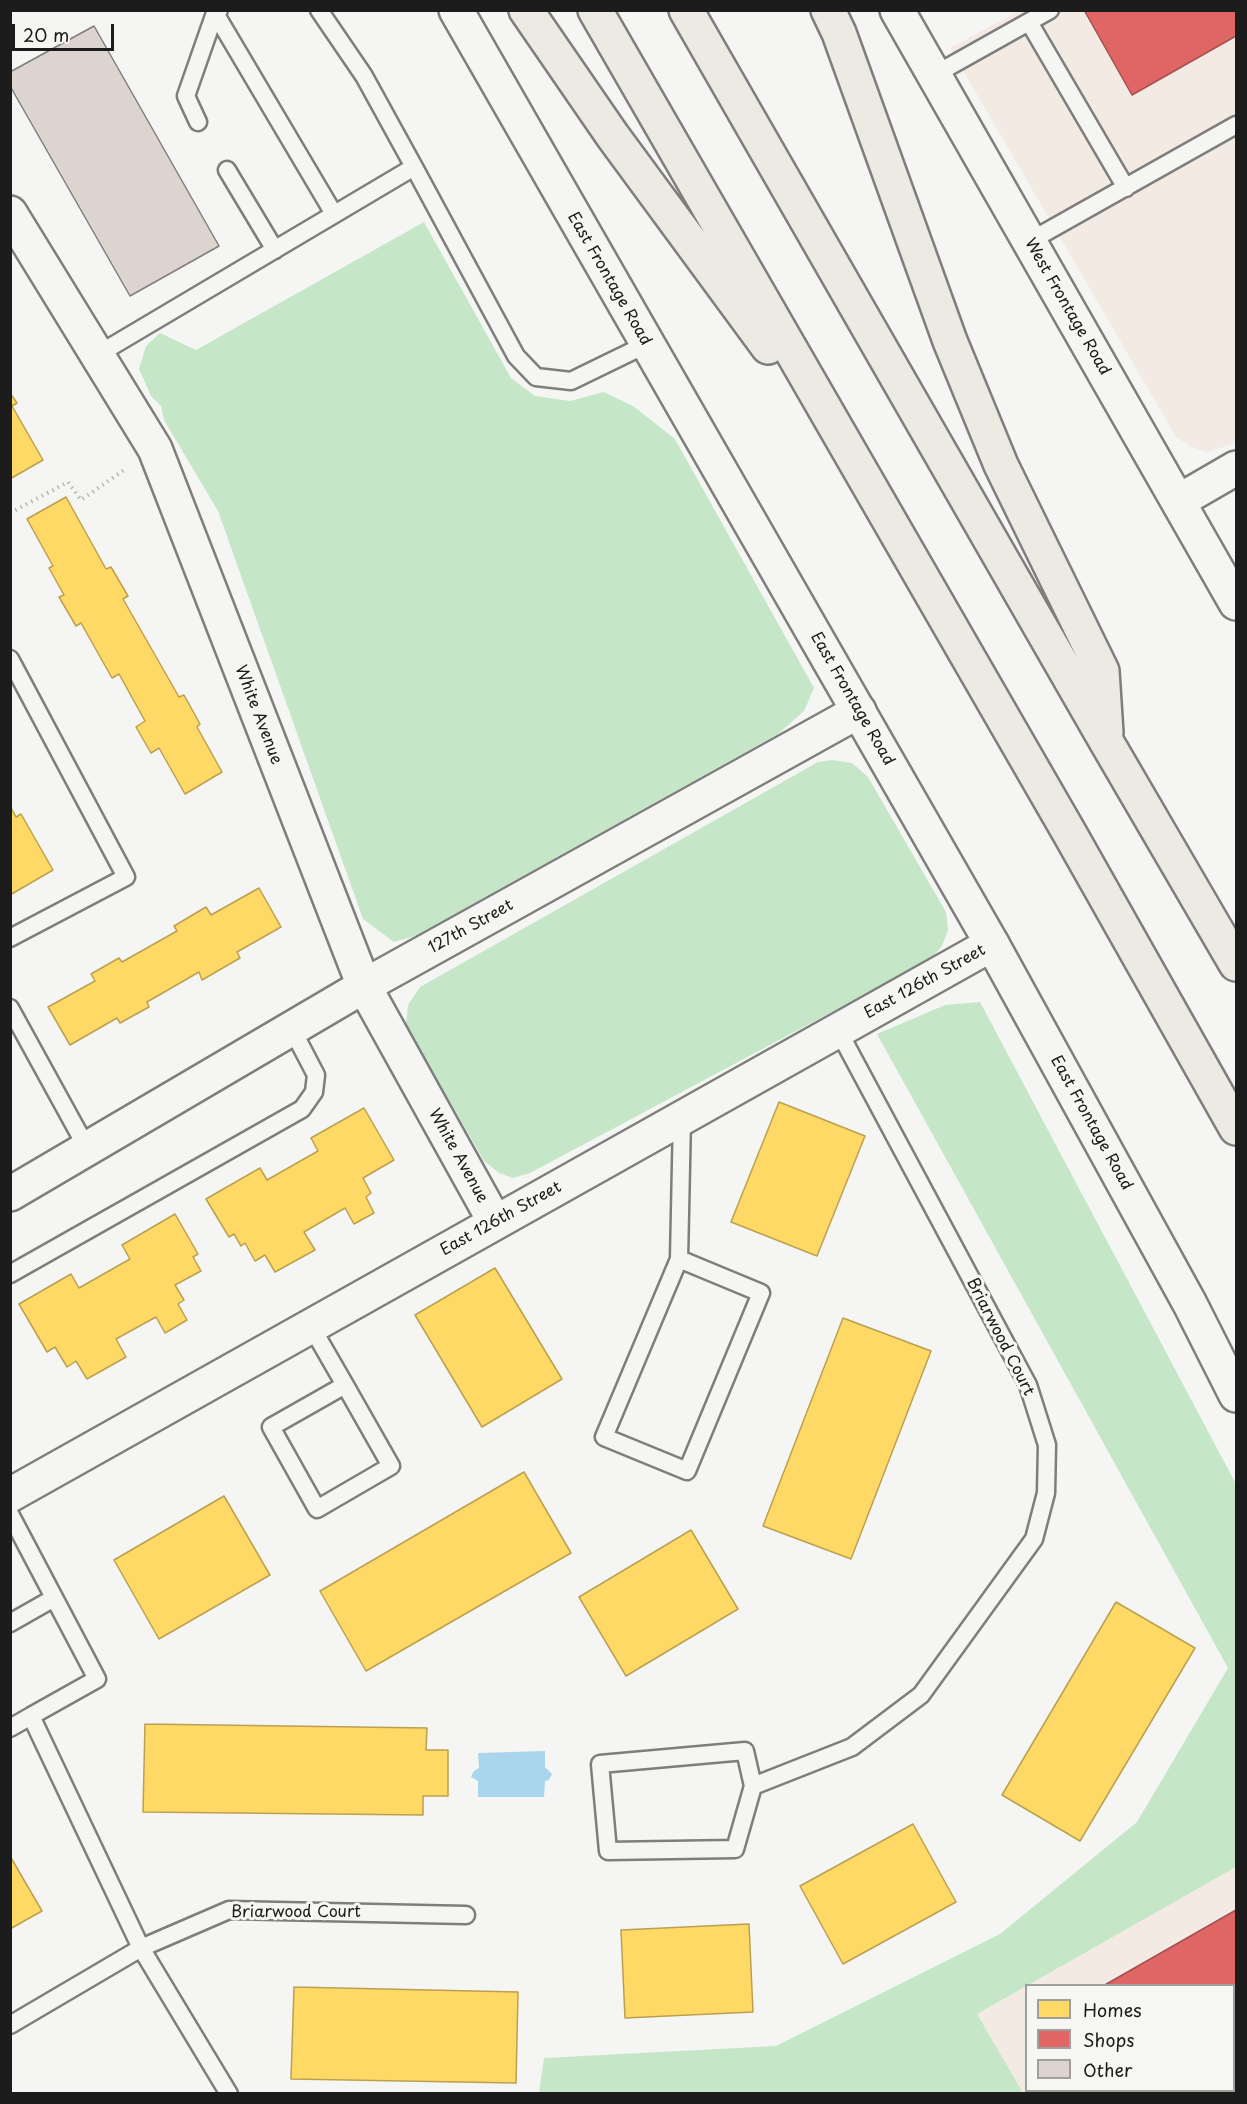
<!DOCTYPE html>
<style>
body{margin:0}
#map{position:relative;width:1247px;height:2104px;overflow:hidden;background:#f5f5f3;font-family:"Playpen Sans",sans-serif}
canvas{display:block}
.frame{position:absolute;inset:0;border:12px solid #1c1c1c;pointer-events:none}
.legend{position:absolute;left:1025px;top:1984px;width:210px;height:108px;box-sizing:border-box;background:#f6f6f2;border:2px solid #9f9f9c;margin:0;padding:8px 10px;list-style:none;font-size:18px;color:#1c1c1c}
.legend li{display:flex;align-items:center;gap:12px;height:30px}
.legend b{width:30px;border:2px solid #9f9f9c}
.scale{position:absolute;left:12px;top:24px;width:102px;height:27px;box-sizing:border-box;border:3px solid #1c1c1c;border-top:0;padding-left:8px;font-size:18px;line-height:21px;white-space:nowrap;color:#1c1c1c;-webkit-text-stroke:4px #f6f6f2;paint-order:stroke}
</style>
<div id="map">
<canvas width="1247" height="2104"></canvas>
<div class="frame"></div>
<ul class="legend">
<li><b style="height:16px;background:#ffd966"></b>Homes</li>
<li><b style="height:16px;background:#e06666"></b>Shops</li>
<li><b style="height:16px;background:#ded4cf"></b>Other</li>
</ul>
<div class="scale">20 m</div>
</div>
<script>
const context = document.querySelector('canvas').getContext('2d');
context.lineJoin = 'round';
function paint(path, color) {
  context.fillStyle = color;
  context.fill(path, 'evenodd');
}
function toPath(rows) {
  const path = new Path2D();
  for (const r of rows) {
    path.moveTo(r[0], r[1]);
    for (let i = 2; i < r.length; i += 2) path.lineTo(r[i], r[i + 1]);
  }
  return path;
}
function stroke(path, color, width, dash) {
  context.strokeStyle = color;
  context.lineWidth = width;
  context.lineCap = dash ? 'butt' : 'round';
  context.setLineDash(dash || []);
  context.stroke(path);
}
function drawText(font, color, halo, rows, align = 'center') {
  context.font = font + ' "Playpen Sans",sans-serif';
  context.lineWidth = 6;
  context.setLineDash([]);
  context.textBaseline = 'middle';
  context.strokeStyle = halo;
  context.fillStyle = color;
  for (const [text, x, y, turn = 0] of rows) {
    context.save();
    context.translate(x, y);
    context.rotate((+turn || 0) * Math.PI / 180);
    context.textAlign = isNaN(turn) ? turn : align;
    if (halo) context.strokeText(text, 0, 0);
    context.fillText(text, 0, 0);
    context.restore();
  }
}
paint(toPath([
 [1019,11,1236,11,1236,443,1207,452,1191,447,1176,437,950,48],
 [1236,1867,1236,2093,1023,2093,976,2014,1026,1986,1026,2090,1234,2090,1234,1986,1027,1985]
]), '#f3eae4');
paint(toPath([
 [424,222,511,378,535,396,570,401,604,392,633,406,675,439,814,688,804,711,778,734,415,936,394,942,363,919,218,511,164,420,161,406,151,396,139,369,146,346,160,333,196,350],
 [832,760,852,763,868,777,946,912,948,930,942,946,931,959,530,1173,513,1178,499,1173,484,1161,406,1024,408,1005,420,987,818,762],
 [980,1002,1236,1484,1236,1867,977,2014,1023,2093,539,2093,544,2058,776,2046,1000,1934,1137,1822,1228,1668,877,1034,945,1005]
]), '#c5e7c8');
paint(toPath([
 [545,1751,545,1767,552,1774,549,1780,545,1781,544,1797,478,1797,478,1781,471,1777,474,1771,479,1768,478,1753]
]), '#a9d6ec');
const homes = toPath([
 [10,393,17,403,12,406,43,460,10,479,10,393],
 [66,497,106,569,111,567,128,596,123,599,179,697,184,695,200,724,197,727,222,772,185,794,159,748,151,753,136,727,145,721,119,674,112,678,81,623,76,626,59,597,64,595,49,568,53,566,27,519,66,497],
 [10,806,16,817,21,814,53,870,10,895,10,806],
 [259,888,281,927,237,952,240,958,202,980,199,972,147,1002,149,1007,120,1023,117,1018,70,1045,48,1007,95,981,91,974,119,958,122,962,177,931,174,926,206,907,211,915,259,888],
 [779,1102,865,1136,817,1256,731,1222,779,1102],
 [364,1108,394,1160,363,1178,371,1193,366,1197,374,1213,354,1224,345,1208,304,1232,315,1250,275,1272,265,1255,255,1261,245,1243,241,1246,234,1234,229,1237,206,1199,260,1168,267,1180,318,1151,311,1138,364,1108],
 [175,1214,198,1254,193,1257,201,1271,175,1285,184,1300,178,1304,187,1320,165,1333,156,1317,116,1339,126,1357,87,1379,76,1361,67,1367,55,1347,47,1352,19,1304,71,1274,79,1288,130,1259,122,1245,175,1214],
 [495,1268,562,1379,482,1427,415,1315,495,1268],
 [843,1318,931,1351,851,1559,763,1526,843,1318],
 [524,1472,571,1553,366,1671,320,1591,524,1472],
 [224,1496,270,1575,159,1639,114,1560,224,1496],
 [691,1530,738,1609,626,1676,579,1597,691,1530],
 [1116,1602,1195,1648,1080,1841,1002,1795,1116,1602],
 [145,1724,427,1728,426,1750,448,1750,448,1796,423,1796,423,1815,143,1812,145,1724],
 [913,1824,956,1902,843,1964,800,1886,913,1824],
 [10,1856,42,1911,10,1929,10,1856],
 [749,1924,753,2012,625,2018,621,1930,749,1924],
 [294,1987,518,1992,516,2083,291,2079,294,1987]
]);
paint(homes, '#ffd966');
stroke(homes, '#bba050', 1.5);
const shops = toPath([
 [1084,10,1236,10,1236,36,1132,95,1084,10],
 [1236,1910,1236,2021,1234,2022,1234,1986,1103,1986,1236,1910],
 [1072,2090,1114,2090,1109,2094,1074,2094,1072,2090]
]);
paint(shops, '#e06666');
stroke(shops, '#a55050', 1.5);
const building = toPath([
 [94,26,219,246,130,296,10,86,10,72,94,26]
]);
paint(building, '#ded4cf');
stroke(building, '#7e7e7d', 1.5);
const service = toPath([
 [219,10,215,13,334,214],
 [319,10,364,76,414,167],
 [1029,22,1126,188],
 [934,75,1050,10],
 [198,122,186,96,215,13],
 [227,170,275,250],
 [1030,241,1236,125],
 [97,355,414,167,516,356,536,377,571,381,647,344],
 [10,659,126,877,10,938],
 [10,1008,88,1150],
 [679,1259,761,1293,687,1471,604,1437,679,1259],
 [679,1259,682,1118],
 [10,1274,302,1109,314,1092,316,1075,292,1029],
 [311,1326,345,1385,391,1466,317,1509,271,1427,345,1385],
 [10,1514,97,1679,31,1716,141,1948,229,2094],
 [10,1623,54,1598],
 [10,1728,31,1716],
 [753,1786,735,1849,608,1851,600,1764,745,1751,753,1786,852,1747,921,1695,1034,1539,1046,1493,1047,1445,1028,1385,838,1030],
 [10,2025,141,1948,229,1910,466,1915],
 [1234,2056,1236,2054],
 [1181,2094,1185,2090]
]);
const minor = toPath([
 [10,213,155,449,364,986,495,1222],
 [1179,501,1236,468],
 [10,1194,364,986,859,711],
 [10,1495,992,944]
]);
const tertiary = toPath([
 [456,10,992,944,1190,1304,1236,1395],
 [897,10,1236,603]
]);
const motorway = toPath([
 [526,10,612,135,768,347],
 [595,10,1070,834,1236,1128],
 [686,10,1106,741,1236,964],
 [828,10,839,33,950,341,1001,465,1102,671,1106,733]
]);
stroke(service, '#7e7e7d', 21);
stroke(minor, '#7e7e7d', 38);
stroke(tertiary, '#7e7e7d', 38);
stroke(motorway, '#7e7e7d', 38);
stroke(toPath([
 [10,513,68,482,81,500,127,468]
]), '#b6b6b5', 4, [1.5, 4.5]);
stroke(service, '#f5f5f3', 16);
stroke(minor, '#f5f5f3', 33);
stroke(tertiary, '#f5f5f3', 33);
stroke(motorway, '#edeae4', 33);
drawText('16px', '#1c1c1c', '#f6f6f2', [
 ["East Frontage Road",609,279,60],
 ["West Frontage Road",1067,307,60],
 ["East Frontage Road",852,699,60],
 ["White Avenue",258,715,69],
 ["127th Street",471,927,-29],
 ["East 126th Street",925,982,-29],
 ["East Frontage Road",1091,1123,61],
 ["White Avenue",458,1156,61],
 ["East 126th Street",501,1219,-29],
 ["Briarwood Court",1000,1337,63],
 ["Briarwood Court",296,1913]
]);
</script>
